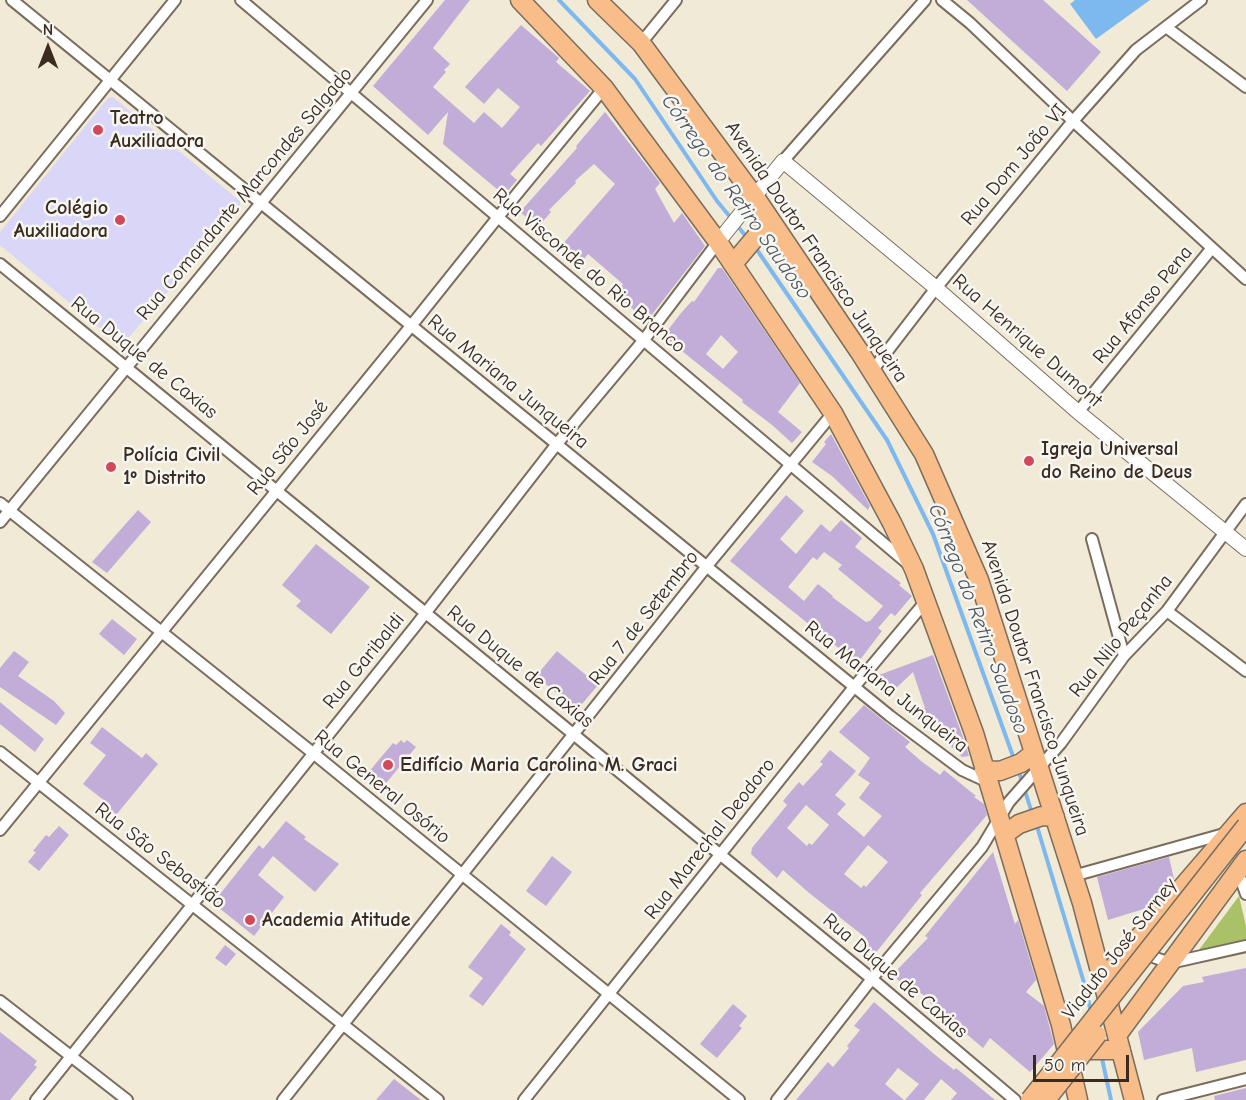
<!DOCTYPE html>
<meta charset="utf-8">
<style>
body{margin:0}
#map{position:relative;width:1246px;height:1100px;overflow:hidden;background:#f0ead6;font-family:"Comic Neue",sans-serif}
canvas{display:block}
.north{position:absolute;left:18px;top:18px;width:60px;height:60px;-webkit-text-stroke:4px #f6f6f2;paint-order:stroke;rotate:0deg;font-size:16px;font-weight:700;line-height:24px;text-align:center;color:#3b2a1e}
.north::after{content:'';display:block;margin:auto;width:21px;height:27px;background:#3b2a1e;clip-path:polygon(50% 0,100% 100%,50% 72%,0 100%)}
.scale{position:absolute;left:1033px;top:1055px;width:96px;height:27px;box-sizing:border-box;border:3px solid #3b2a1e;border-top:0;padding-left:8px;font-size:18px;line-height:21px;white-space:nowrap;color:#3b2a1e;-webkit-text-stroke:4px #f6f6f2;paint-order:stroke}
</style>
<div id="map">
<canvas width="1246" height="1100"></canvas>
<div class="north">N</div>
<div class="scale">50 m</div>
</div>
<script>
const context = document.querySelector('canvas').getContext('2d');
context.lineJoin = 'round';
function paint(path, color) {
  context.fillStyle = color;
  context.fill(path, 'evenodd');
}
function toPath(rows) {
  const path = new Path2D();
  for (const r of rows) {
    path.moveTo(r[0], r[1]);
    for (let i = 2; i < r.length; i += 2) path.lineTo(r[i], r[i + 1]);
  }
  return path;
}
function stroke(path, color, width, dash) {
  context.strokeStyle = color;
  context.lineWidth = width;
  context.lineCap = dash ? 'butt' : 'round';
  context.setLineDash(dash || []);
  context.stroke(path);
}
function drawText(font, color, halo, rows, align = 'center') {
  context.font = font + ' "Comic Neue",sans-serif';
  context.lineWidth = 5;
  context.setLineDash([]);
  context.textBaseline = 'middle';
  context.strokeStyle = halo;
  context.fillStyle = color;
  for (const [text, x, y, turn = 0] of rows) {
    context.save();
    context.translate(x, y);
    context.rotate((+turn || 0) * Math.PI / 180);
    context.textAlign = isNaN(turn) ? turn : align;
    if (halo) context.strokeText(text, 0, 0);
    context.fillText(text, 0, 0);
    context.restore();
  }
}
paint(toPath([
 [113,97,240,201,240,208,124,343,119,344,0,245,0,232,108,98]
]), '#dad6f7');
paint(toPath([
 [1239,896,1246,926,1246,947,1187,966]
]), '#a9c267');
paint(toPath([
 [1075,0,1150,0,1096,39,1070,4]
]), '#7db8ef');
stroke(toPath([
 [559,0,635,79,717,201,731,218],
 [736,224,748,239],
 [755,247,887,440,933,534,1014,759],
 [1018,769,1032,813],
 [1036,823,1085,986,1091,1012],
 [1101,1054,1111,1100]
]), '#7db8ef', 4);
paint(toPath([
 [445,0,470,0,433,48,450,64,444,70,446,72,433,87,474,123,484,112,502,128,520,107,498,88,484,104,465,87,521,25,559,58,556,62,590,91,541,146,538,143,510,174,517,180,504,195,443,144,448,112,428,135,373,86],
 [967,0,1043,0,1101,52,1067,91],
 [605,112,660,183,655,189,674,223,682,213,705,246,647,321,615,294,623,284,588,254,581,263,560,247,615,184,594,164,575,181,576,183,549,210,551,212,538,227,520,212,577,148,576,146],
 [718,268,722,268,800,383,778,412,802,432,792,443,772,425,742,402,743,400,667,339,668,330,681,313,692,301,694,302],
 [721,335,738,352,723,369,706,354],
 [831,434,870,506,868,510,832,476,812,462,826,444,824,442],
 [786,495,804,511,780,539,796,554,821,524,830,532,841,520,862,538,855,547,901,583,899,585,912,596,895,616,891,613,878,628,882,631,856,665,844,656,846,654,730,561],
 [824,552,842,565,838,569,883,606,870,621,866,622,832,597,833,596,818,584,804,601,788,587,813,557,817,560],
 [138,510,151,522,107,573,92,562],
 [316,544,370,587,331,634,296,606,301,601,282,585],
 [112,619,137,639,124,655,99,634],
 [14,651,29,662,18,676,54,701,65,713,56,725,0,687,0,668],
 [557,651,598,685,577,710,536,676],
 [933,655,963,737,969,756,962,757,915,711,925,708,913,672,891,693,881,686,879,675],
 [0,702,44,739,35,752,0,724],
 [864,705,910,742,905,747,921,761,940,775,944,770,976,796,974,797,984,804,987,815,920,893,922,895,874,955,861,944,866,938,808,892,783,870,777,878,751,854,752,848,787,805,783,801,799,782,803,786,823,764,820,762,830,750,856,771,835,795,846,804,837,814,864,837,882,816,859,798,870,783,858,775,870,758,839,732],
 [806,805,829,825,812,845,809,843,807,846,787,828],
 [868,845,888,862,866,887,864,885,861,888,844,874],
 [102,727,142,758,146,753,158,764,116,815,102,803,105,801,83,784,106,755,90,743],
 [401,740,404,743,407,740,416,747,382,788,367,774,393,743,396,745],
 [286,821,306,837,304,839,339,864,315,892,273,856,258,875,284,897,254,936,213,903,259,845,263,849],
 [59,826,69,835,39,871,28,862,36,852,33,851,46,835,49,837],
 [993,852,1015,924,1018,920,1036,980,1026,992,1044,1006,1054,1044,1030,1072,990,1038,983,1048,930,1003,931,1001,909,984,906,987,897,979,897,970,928,938,925,936],
 [552,856,572,872,546,906,526,891],
 [1169,857,1174,879,1150,907,1108,920,1097,877],
 [501,924,511,932,509,935,526,949,483,1006,469,996,483,978,468,967],
 [225,945,236,954,226,966,215,958],
 [1246,968,1246,1060,1196,1072,1192,1048,1144,1060,1138,1032,1183,986,1204,982,1202,977],
 [874,1002,934,1054,954,1070,956,1068,995,1100,951,1100,957,1093,941,1079,924,1100,905,1100,919,1084,898,1068,885,1084,904,1100,796,1100,828,1062,833,1067,849,1048,847,1046,860,1030,854,1026],
 [733,1004,747,1016,739,1026,742,1028,717,1058,700,1044],
 [0,1032,37,1061,34,1065,37,1067,10,1100,0,1100],
 [394,1079,421,1100,376,1100],
 [1246,1088,1246,1100,1215,1100,1214,1096]
]), '#c1add7');
const minor = toPath([
 [12,0,890,716,962,770,988,782],
 [241,0,907,563],
 [942,0,970,23,1073,121,1246,279],
 [1166,27,1246,87],
 [641,43,676,0],
 [783,161,925,0],
 [0,216,175,0],
 [0,264,872,979,1015,1100],
 [872,371,936,288,1073,121,1136,50,1201,0],
 [1078,412,1212,248],
 [0,503,313,753,739,1100],
 [0,522,427,0],
 [1092,539,1124,656],
 [1167,611,1246,671],
 [0,752,438,1100],
 [0,830,411,326,498,217,604,88],
 [1238,871,1246,894],
 [1073,876,1224,834],
 [1142,953,1170,963,1246,946],
 [0,1001,127,1100],
 [36,1100,417,624,556,445,643,341,718,242],
 [283,1100,707,566,833,413],
 [524,1100,854,687,926,601],
 [777,1100,878,971,982,847,1009,802,1061,743,1124,656,1167,611,1246,504],
 [1163,1100,1246,1079]
]);
const tertiary = toPath([
 [718,242,783,161,936,288,1078,412,1246,549]
]);
const primary = toPath([
 [520,0,604,88,718,242,833,413,892,523,914,569,974,733,1061,1025,1078,1100],
 [597,0,641,43,755,197,859,351,924,454,979,580,1082,903,1134,1100],
 [733,264,770,220],
 [984,770,1000,771,1021,763,1034,753],
 [1005,834,1019,824,1042,816,1055,817],
 [1103,979,1246,813],
 [1118,1034,1246,860],
 [1072,1050,1121,1050]
]);
stroke(minor, '#7a6d5e', 14);
stroke(tertiary, '#7a6d5e', 16);
stroke(primary, '#7a6d5e', 21);
stroke(minor, '#fff', 10);
stroke(tertiary, '#fff', 14);
stroke(primary, '#f8bd88', 18);
const primaryBridge = toPath([
 [1030,1100,1246,826],
 [1046,1100,1097,1035]
]);
stroke(primaryBridge, '#7a6d5e', 21, []);
stroke(primaryBridge, '#f8bd88', 18);
for (const [x, y, r, color] of [
 [98,130,6,"#d1495b"],
 [120,220,6,"#d1495b"],
 [1029,461,6,"#d1495b"],
 [111,467,6,"#d1495b"],
 [388,765,6,"#d1495b"],
 [250,920,6,"#d1495b"]
]) {
  const dot = new Path2D();
  dot.arc(x, y, r, 0, 2 * Math.PI);
  context.fillStyle = color;
  context.fill(dot);
  stroke(dot, '#f6f6f2', 2);
}
drawText('bold 20px', '#3b2a1e', '#f6f6f2', [
 ["Teatro",110,118],
 ["Auxiliadora",110,141],
 ["Colégio",108,208,"right"],
 ["Auxiliadora",108,231,"right"],
 ["Igreja Universal",1041,449],
 ["do Reino de Deus",1041,472],
 ["Polícia Civil",123,455],
 ["1º Distrito",123,478],
 ["Edifício Maria Carolina M. Graci",400,765],
 ["Academia Atitude",262,920]
], 'left');
drawText('20px', '#3b2a1e', '#f6f6f2', [
 ["Rua Dom João VI",1014,165,-50],
 ["Rua Comandante Marcondes Salgado",245,194,-50],
 ["Avenida Doutor Francisco Junqueira",816,252,56],
 ["Rua Visconde do Rio Branco",589,271,40],
 ["Rua Afonso Pena",1143,305,-51],
 ["Rua Henrique Dumont",1027,341,41],
 ["Rua Duque de Caxias",144,358,39],
 ["Rua Mariana Junqueira",508,382,39],
 ["Rua São José",288,448,-51],
 ["Rua 7 de Setembro",644,618,-52],
 ["Rua Nilo Peçanha",1121,636,-51],
 ["Rua Garibaldi",364,661,-51],
 ["Rua Duque de Caxias",520,667,39],
 ["Rua Mariana Junqueira",886,687,38],
 ["Avenida Doutor Francisco Junqueira",1035,688,72],
 ["Rua General Osório",382,787,39],
 ["Rua Marechal Deodoro",710,839,-52],
 ["Rua São Sebastião",160,856,38],
 ["Viaduto José Sarney",1120,949,-52],
 ["Rua Duque de Caxias",895,976,40]
]);
drawText('italic 21px', '#4f555d', '#f6f6f2', [
 ["Córrego do Retiro Saudoso",736,197,55],
 ["Córrego do Retiro Saudoso",978,619,69]
]);
</script>
